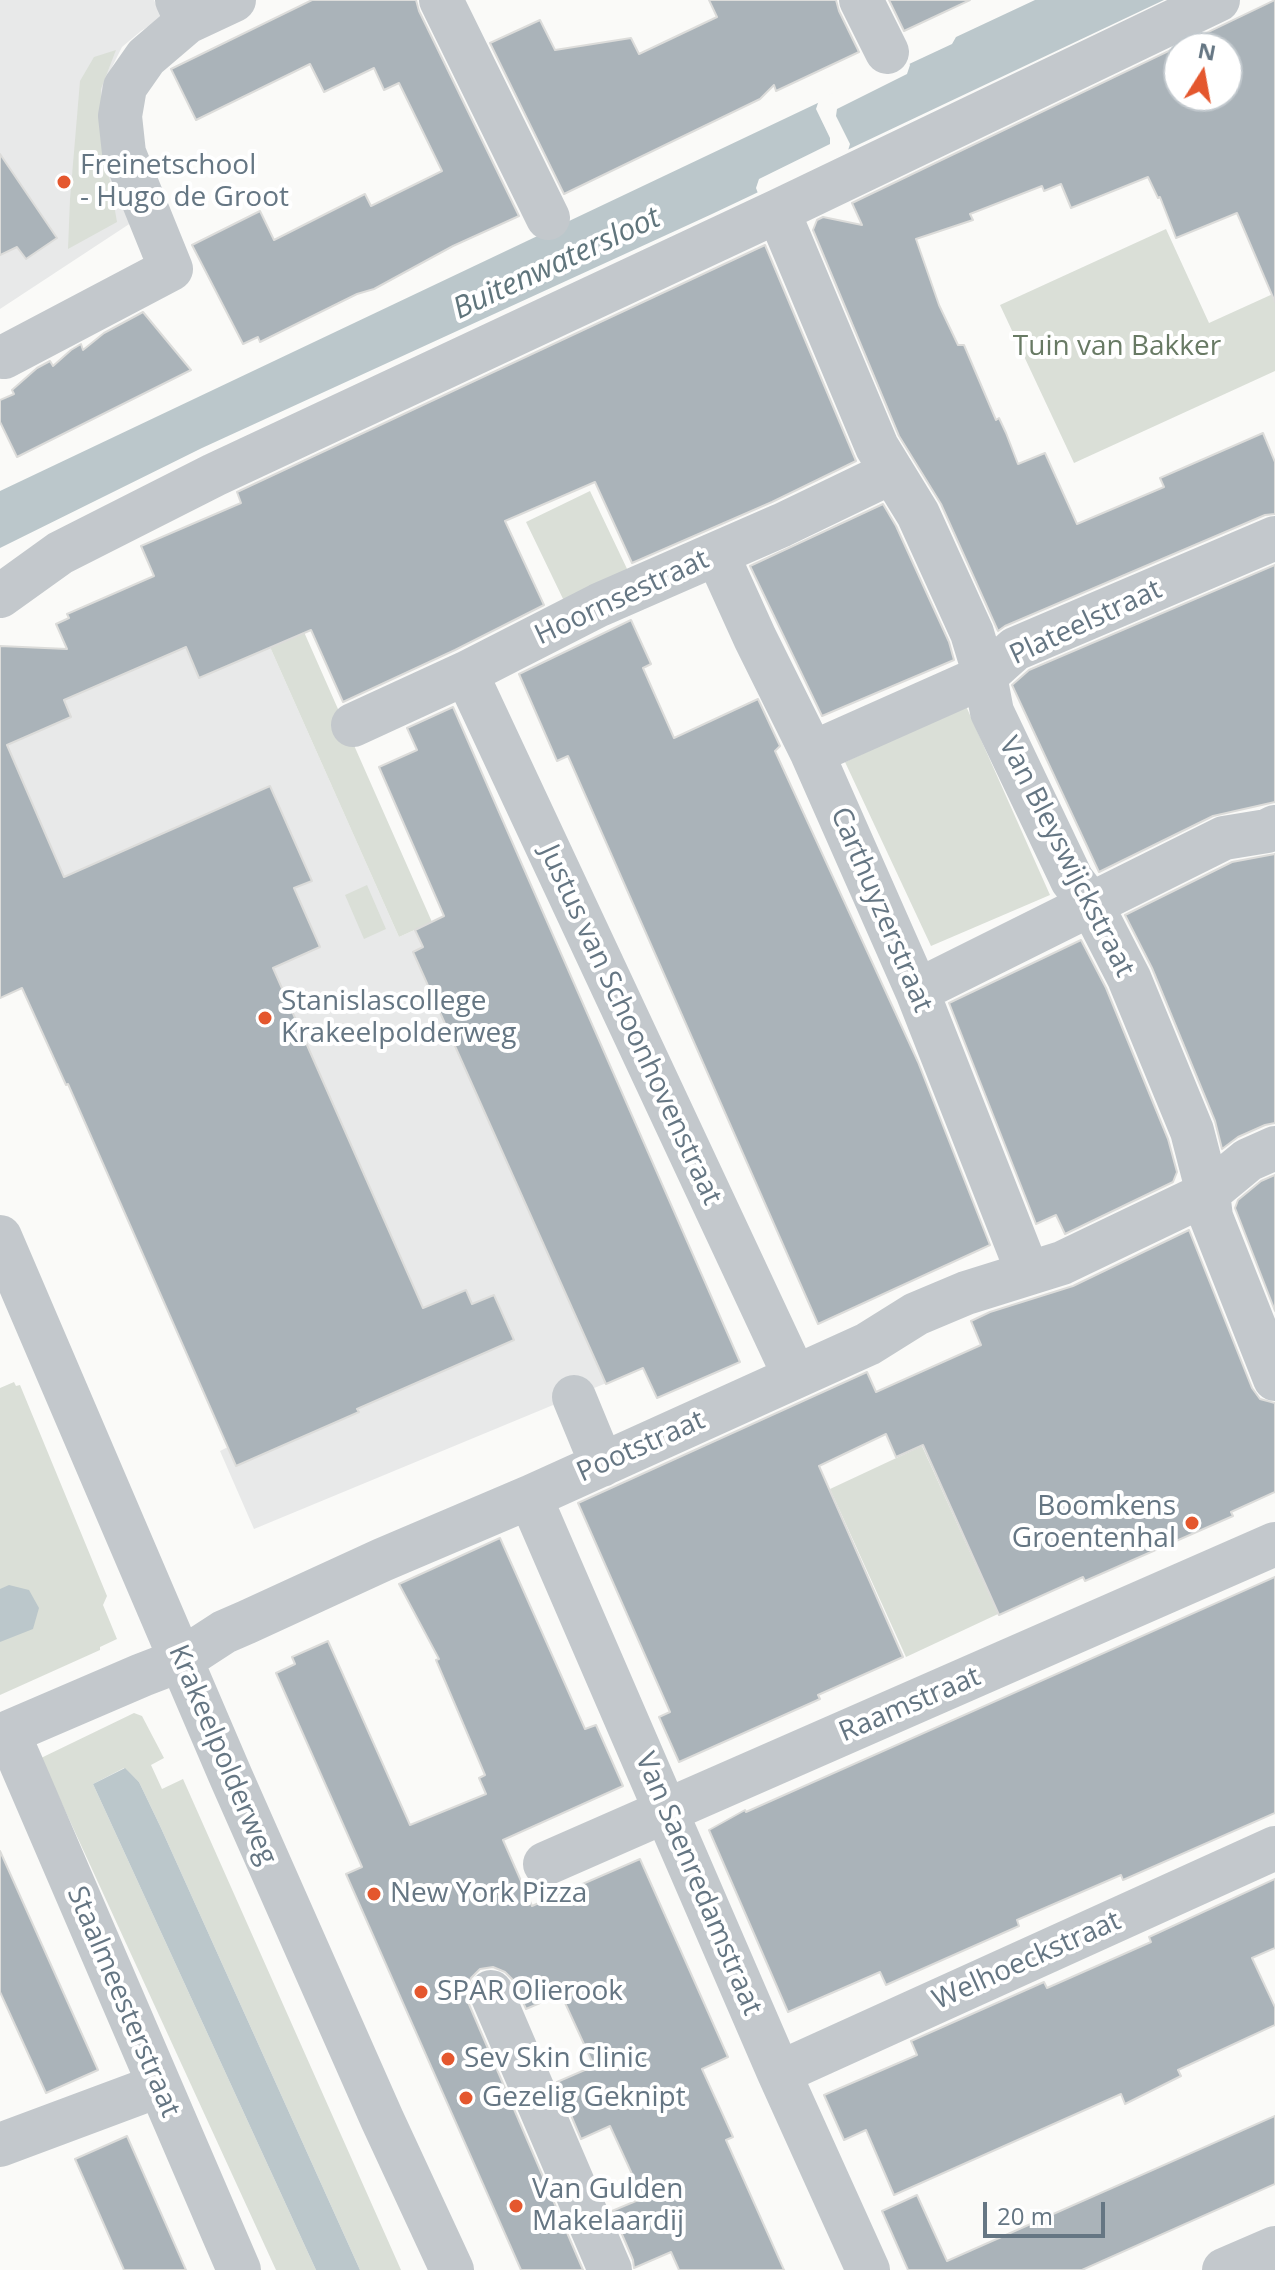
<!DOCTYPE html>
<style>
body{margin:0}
#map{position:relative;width:1275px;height:2270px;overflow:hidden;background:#fafaf8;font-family:"Open Sans",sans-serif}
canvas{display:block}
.north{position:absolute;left:1163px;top:32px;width:80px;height:80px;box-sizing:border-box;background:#fff;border:2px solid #c1c8cd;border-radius:50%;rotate:11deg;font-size:22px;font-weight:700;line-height:32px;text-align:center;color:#657683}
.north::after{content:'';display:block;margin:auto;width:28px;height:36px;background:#e4572e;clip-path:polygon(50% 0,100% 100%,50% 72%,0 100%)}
.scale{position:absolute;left:983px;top:2202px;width:122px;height:36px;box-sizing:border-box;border:4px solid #657683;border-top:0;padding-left:10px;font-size:24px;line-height:28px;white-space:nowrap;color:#657683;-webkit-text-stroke:6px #fff;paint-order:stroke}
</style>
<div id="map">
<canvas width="1275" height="2270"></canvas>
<div class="north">N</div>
<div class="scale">20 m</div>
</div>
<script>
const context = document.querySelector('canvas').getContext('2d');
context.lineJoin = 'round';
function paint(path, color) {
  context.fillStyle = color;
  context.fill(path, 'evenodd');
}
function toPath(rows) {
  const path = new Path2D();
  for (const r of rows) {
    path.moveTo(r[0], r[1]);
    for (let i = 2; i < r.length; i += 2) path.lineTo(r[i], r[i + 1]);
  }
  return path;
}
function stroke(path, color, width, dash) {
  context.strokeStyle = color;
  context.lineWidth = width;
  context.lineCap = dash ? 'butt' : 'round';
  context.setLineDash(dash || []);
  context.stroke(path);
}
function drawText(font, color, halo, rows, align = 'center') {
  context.font = font + ' "Open Sans",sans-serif';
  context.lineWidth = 8;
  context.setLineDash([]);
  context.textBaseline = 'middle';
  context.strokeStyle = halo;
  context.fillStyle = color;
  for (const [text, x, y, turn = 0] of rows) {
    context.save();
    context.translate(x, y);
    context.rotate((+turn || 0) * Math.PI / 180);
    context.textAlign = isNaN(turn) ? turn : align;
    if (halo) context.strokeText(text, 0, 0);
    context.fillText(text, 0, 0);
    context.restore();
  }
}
paint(toPath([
 [0,0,154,0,162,18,141,31,122,47,111,69,105,90,143,215,0,309],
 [203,519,245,614,254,611,399,937,432,922,640,1369,254,1529,220,1451,228,1447,69,1085,66,1085,47,1043,32,983,0,998,0,678,67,650,56,624,68,619,67,614,154,576,141,546]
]), '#e8e9e9');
paint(toPath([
 [116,50,101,89,102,135,117,222,68,249,70,199,80,81,94,57],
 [1166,229,1209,323,1275,293,1275,371,1074,463,1000,305],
 [590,491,629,573,565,603,526,522],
 [304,632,432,922,399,937,270,647],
 [966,706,1050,895,931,946,845,762],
 [367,885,386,929,364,939,345,895],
 [14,1382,16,1386,20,1385,107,1596,103,1605,117,1639,100,1647,100,1650,0,1695,0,1388],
 [922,1446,998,1614,906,1657,830,1489],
 [134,1713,142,1716,164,1758,151,1765,162,1789,183,1779,401,2270,360,2270,161,1828,139,1782,124,1768,93,1784,316,2270,276,2270,41,1758]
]), '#dadfd7');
paint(toPath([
 [1035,0,1164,0,712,214,202,448,0,548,0,491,900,64,907,65,952,44,956,37],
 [9,1585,29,1590,39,1608,33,1629,0,1642,0,1589],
 [125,1768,139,1782,161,1828,360,2270,316,2270,93,1784]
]), '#bbc7cb');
paint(toPath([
 [900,60,908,60,910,65,907,74,837,109,836,116,850,144,847,154,759,196,756,188,759,179,830,144,830,138,816,109,819,100]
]), '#fafaf8');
const building = toPath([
 [312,0,416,0,419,11,519,216,453,246,374,289,357,294,260,342,258,337,243,344,192,245,260,211,274,240,365,194,371,206,442,171,399,83,384,90,374,68,324,92,310,64,196,120,171,69,312,0],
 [709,0,836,0,839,11,859,52,776,91,774,85,760,99,564,194,490,43,540,20,555,50,631,38,639,54,717,17,709,0],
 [889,0,970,0,904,31,889,0],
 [1275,0,1275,302,1237,213,1176,238,1160,197,1158,198,1148,177,1071,208,1061,184,1044,191,1042,186,970,214,973,220,916,239,939,305,958,345,964,345,996,420,999,418,1006,433,1018,464,1045,453,1077,524,1164,487,1160,478,1263,433,1275,462,1275,514,1265,515,1005,626,998,631,941,504,899,436,813,230,817,220,823,217,862,225,852,203,1275,0],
 [1179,48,1227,48,1227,96,1179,96,1179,48],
 [0,154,57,238,26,259,17,247,0,255,0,154],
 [765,245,856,461,772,502,632,563,595,482,505,521,544,605,455,650,343,702,311,630,199,678,186,647,64,700,71,717,7,745,64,877,270,786,312,881,294,888,320,947,273,968,423,1308,466,1290,472,1304,494,1295,514,1340,357,1409,359,1412,236,1466,68,1084,66,1085,22,988,0,998,0,646,67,649,56,624,69,618,67,614,154,576,141,546,241,503,237,492,765,245],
 [143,312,191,370,17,457,0,422,0,400,14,394,12,390,37,368,50,361,53,366,71,350,81,344,83,350,104,333,143,312],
 [883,504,896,526,949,642,954,660,822,716,750,566,883,504],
 [1275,565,1275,802,1213,816,1099,872,1012,685,1029,670,1275,565],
 [631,620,651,664,643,668,674,738,758,699,780,746,775,751,918,1062,990,1245,818,1324,568,756,557,761,519,674,631,620],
 [453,707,740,1362,657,1398,643,1368,606,1384,413,952,423,947,415,930,444,916,379,767,417,750,407,728,453,707],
 [1275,854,1275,1123,1265,1125,1238,1137,1222,1149,1215,1121,1152,968,1125,915,1232,862,1275,854],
 [1081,940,1106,988,1168,1139,1177,1172,1173,1182,1065,1234,1056,1215,1036,1224,949,1003,1081,940],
 [1275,1175,1275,1311,1235,1208,1238,1200,1261,1181,1275,1175],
 [1189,1230,1252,1388,1260,1399,1275,1403,1275,1492,1231,1512,1233,1516,1085,1581,1083,1577,999,1615,923,1445,896,1457,886,1434,819,1466,903,1657,818,1695,820,1699,679,1762,659,1717,670,1712,578,1503,867,1372,876,1392,981,1345,971,1321,990,1312,1073,1286,1189,1230],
 [500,1538,585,1729,596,1725,623,1786,503,1840,532,1906,640,1859,728,2057,702,2069,733,2137,726,2140,784,2270,679,2270,671,2252,634,2268,633,2260,612,2211,643,2198,610,2126,581,2139,557,2082,594,2066,561,1994,526,2009,514,1981,505,1972,493,1967,480,1969,471,1978,466,1990,468,2002,583,2270,521,2270,346,1874,362,1867,276,1673,295,1664,292,1657,328,1641,410,1825,486,1794,479,1778,485,1775,436,1660,439,1659,399,1584,500,1538],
 [1275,1577,1275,1813,1123,1880,1121,1875,1017,1920,1019,1926,886,1985,880,1972,788,2012,709,1830,745,1810,746,1812,1275,1577],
 [0,1851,98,2070,46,2093,0,1992,0,1851],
 [1275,1879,1275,1948,1252,1958,1275,2007,1275,2025,1178,2070,1181,2076,1125,2104,1121,2094,894,2195,866,2130,844,2140,824,2095,917,2055,911,2041,1044,1982,1047,1988,1151,1942,1149,1937,1275,1879],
 [1275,2116,1275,2184,1082,2270,908,2270,882,2211,917,2195,947,2261,1275,2116],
 [127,2136,186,2270,124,2270,75,2159,127,2136]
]);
paint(building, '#aab3b9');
stroke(building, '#dcdcda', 2);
stroke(toPath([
 [177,0,187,22,234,0],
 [441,0,548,218],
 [861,0,887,52],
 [778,211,877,447,918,514,972,633,985,676,992,712,1072,880,1092,906,1129,978,1192,1131,1208,1193,1211,1217,1275,1379],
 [4,357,171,269,124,153,120,116,125,87,146,57,187,22],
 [717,554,755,638,812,753,917,991,1028,1273],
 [0,596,60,553,214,475,778,211,1218,0],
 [466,673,795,1377],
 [353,725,466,673,599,605,782,525,892,472],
 [812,753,985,676,1015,649,1275,538],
 [917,991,1224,838,1267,831,1275,827],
 [0,1237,231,1777,382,2119,452,2270],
 [574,1397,602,1465],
 [530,1497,779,2073,868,2270],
 [8,1733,239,2270],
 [0,1736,142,1675,181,1660,224,1632,247,1622,382,1560,530,1497,868,1344,916,1314,966,1293,1062,1263,1208,1193,1248,1160,1275,1148],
 [545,1864,1275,1544],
 [491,1992,610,2270],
 [779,2073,1275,1848],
 [0,2145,158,2086],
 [1224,2270,1275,2248]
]), '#c3c8cc', 44);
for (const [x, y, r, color] of [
 [64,182,8,"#e4572e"],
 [265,1018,8,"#e4572e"],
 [1192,1523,8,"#e4572e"],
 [374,1894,8,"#e4572e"],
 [421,1992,8,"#e4572e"],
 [448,2059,8,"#e4572e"],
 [466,2098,8,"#e4572e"],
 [516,2206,8,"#e4572e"]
]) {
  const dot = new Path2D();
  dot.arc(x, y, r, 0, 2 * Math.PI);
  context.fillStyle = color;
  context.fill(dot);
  stroke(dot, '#fff', 3);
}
drawText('28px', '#657683', '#fff', [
 ["Freinetschool",80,166],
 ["- Hugo de Groot",80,198],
 ["Stanislascollege",281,1002],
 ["Krakeelpolderweg",281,1034],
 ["Boomkens",1176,1507,"right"],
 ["Groentenhal",1176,1539,"right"],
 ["New York Pizza",390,1894],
 ["SPAR Olierook",437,1992],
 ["Sev Skin Clinic",464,2059],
 ["Gezelig Geknipt",482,2098],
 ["Van Gulden",532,2190],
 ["Makelaardij",532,2222]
], 'left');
drawText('28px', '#687a64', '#fff', [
 ["Tuin van Bakker",1117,347]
]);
drawText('28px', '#657683', '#fff', [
 ["Hoornsestraat",622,598,-25],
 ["Plateelstraat",1086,623,-25],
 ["Van Bleyswijckstraat",1066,857,63],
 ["Carthuyzerstraat",881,910,67],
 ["Justus van Schoonhovenstraat",630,1025,65],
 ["Pootstraat",641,1447,-24],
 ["Raamstraat",910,1705,-23],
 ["Krakeelpolderweg",222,1755,67],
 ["Van Saenredamstraat",698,1884,67],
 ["Welhoeckstraat",1027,1961,-24],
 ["Staalmeesterstraat",123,2002,67]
]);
drawText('italic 30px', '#60757c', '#fff', [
 ["Buitenwatersloot",557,264,-25]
]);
</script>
